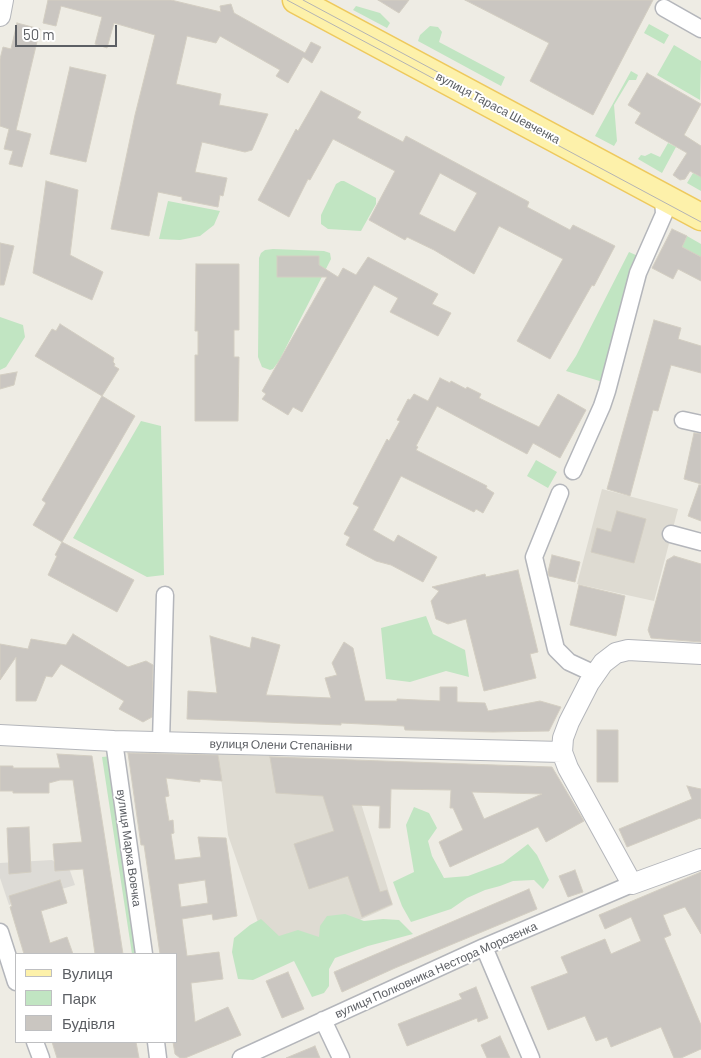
<!DOCTYPE html>
<meta charset="utf-8">
<style>
body{margin:0}
#map{position:relative;width:701px;height:1058px;overflow:hidden;background:#eeece4;font-family:Barlow,sans-serif}
canvas{display:block}
.legend{position:absolute;left:15px;top:953px;width:162px;height:90px;box-sizing:border-box;background:#fff;border:1px solid #bebfc1;margin:0;padding:6px 9px;list-style:none;font-size:15px;color:#5c5f64}
.legend li{display:flex;align-items:center;gap:10px;height:25px}
.legend b{width:25px;border:1px solid #bebfc1}
.scale{position:absolute;left:15px;top:25px;width:102px;height:22px;box-sizing:border-box;border:2px solid #5c5f64;border-top:0;padding-left:6px;font-size:15px;line-height:18px;white-space:nowrap;color:#5c5f64;-webkit-text-stroke:4px #fff;paint-order:stroke}
</style>
<div id="map">
<canvas width="701" height="1058"></canvas>
<ul class="legend">
<li><b style="height:6px;background:#fdf1aa"></b>Вулиця</li>
<li><b style="height:14px;background:#c1e5c2"></b>Парк</li>
<li><b style="height:14px;background:#cac6c1"></b>Будівля</li>
</ul>
<div class="scale">50 m</div>
</div>
<script>
const context = document.querySelector('canvas').getContext('2d');
context.lineJoin = 'round';
function paint(path, color) {
  context.fillStyle = color;
  context.fill(path, 'evenodd');
}
function toPath(rows) {
  const path = new Path2D();
  for (const r of rows) {
    path.moveTo(r[0], r[1]);
    for (let i = 2; i < r.length; i += 2) path.lineTo(r[i], r[i + 1]);
  }
  return path;
}
function stroke(path, color, width, dash) {
  context.strokeStyle = color;
  context.lineWidth = width;
  context.lineCap = dash ? 'butt' : 'round';
  context.setLineDash(dash || []);
  context.stroke(path);
}
function drawText(font, color, halo, rows, align = 'center') {
  context.font = font + ' Barlow,sans-serif';
  context.lineWidth = 4;
  context.setLineDash([]);
  context.textBaseline = 'middle';
  context.strokeStyle = halo;
  context.fillStyle = color;
  for (const [text, x, y, turn = 0] of rows) {
    context.save();
    context.translate(x, y);
    context.rotate((+turn || 0) * Math.PI / 180);
    context.textAlign = isNaN(turn) ? turn : align;
    if (halo) context.strokeText(text, 0, 0);
    context.fillText(text, 0, 0);
    context.restore();
  }
}
paint(toPath([
 [52,860,56,863,67,862,75,885,9,905,0,878,0,863]
]), '#dddbd6');
paint(toPath([
 [602,489,678,509,654,601,577,584],
 [218,754,347,759,393,905,271,960,228,835]
]), '#dedbd2');
paint(toPath([
 [356,6,380,13,390,23,387,28,353,10],
 [649,24,669,35,664,44,644,33],
 [430,26,438,27,442,32,439,42,505,77,501,86,418,41,420,35],
 [674,45,701,61,700,100,657,75],
 [631,71,638,75,636,80,629,80,614,105,617,141,614,146,595,136],
 [668,143,676,147,662,173,638,159,641,155,645,156,651,153,660,157],
 [693,173,701,177,701,191,687,183],
 [341,181,344,181,376,198,376,204,361,231,328,229,321,224,321,215,336,184],
 [168,201,220,211,214,225,200,236,180,240,159,239],
 [687,236,701,244,701,257,682,247],
 [273,249,324,251,330,253,331,259,279,361,273,369,270,370,262,367,258,357,259,258,261,253,265,250],
 [629,252,638,256,603,382,566,371,576,356],
 [0,317,23,325,25,337,6,367,0,370],
 [141,421,161,426,164,575,147,577,73,538],
 [536,460,557,472,548,488,527,476],
 [426,616,433,634,465,650,469,677,446,671,410,682,386,679,381,628],
 [112,756,140,954,132,954,102,757],
 [414,807,429,813,437,828,428,841,432,856,444,878,468,876,503,863,528,844,537,855,549,880,543,889,534,880,513,881,500,886,485,890,467,898,451,909,411,922,402,906,393,882,414,872,406,825],
 [345,914,364,921,383,919,399,920,413,934,368,946,335,958,329,969,329,986,324,993,312,997,294,961,253,980,238,979,232,952,234,938,250,925,261,919,279,936,298,930,319,937,320,926,327,916]
]), '#c1e5c2');
const building = toPath([
 [48,0,171,0,221,12,220,6,231,4,234,13,305,53,311,42,321,47,312,63,303,57,288,83,276,76,280,70,220,36,216,43,187,36,176,84,221,94,219,105,268,114,252,150,245,152,202,142,195,172,227,178,223,196,220,195,218,207,182,200,182,197,158,192,149,236,111,229,135,115,155,35,114,23,107,48,95,44,102,17,61,6,56,26,43,23,48,0],
 [378,0,409,0,399,13,378,0],
 [465,0,653,0,593,115,530,81,549,43,465,0],
 [17,23,40,29,16,130,31,134,22,167,9,164,13,151,4,149,9,129,0,126,0,59,3,47,11,49,17,23],
 [70,67,106,75,86,162,50,154,70,67],
 [647,73,701,104,684,135,701,146,701,177,690,171,685,179,680,180,673,175,687,153,635,123,641,113,628,105,647,73],
 [321,91,361,112,357,118,403,142,406,136,529,202,527,207,570,230,573,225,615,246,594,286,592,285,550,359,517,341,563,259,499,226,474,274,434,250,407,237,405,240,369,220,395,171,333,139,310,180,308,179,289,217,258,200,296,129,298,131,321,91],
 [440,173,477,193,455,232,419,214,440,173],
 [46,181,78,190,70,255,103,272,92,300,33,273,46,181],
 [672,229,687,236,682,247,701,257,701,281,678,269,673,279,652,268,672,229],
 [0,243,14,246,4,285,0,285,0,243],
 [277,256,319,256,319,265,338,277,343,268,356,275,368,257,438,294,432,304,451,313,438,336,390,312,398,298,374,285,302,412,293,407,288,415,262,399,266,394,262,391,327,277,277,277,277,256],
 [196,264,239,264,239,330,234,330,234,357,239,357,238,421,195,421,195,355,198,355,198,331,195,331,196,264],
 [654,320,681,328,678,339,701,346,701,373,671,365,658,411,653,410,630,496,607,489,654,320],
 [60,324,114,358,113,362,115,364,114,366,119,369,102,396,35,356,52,329,56,331,60,324],
 [17,372,14,385,0,389,0,375,17,372],
 [440,378,450,383,451,381,466,389,467,387,481,394,479,398,539,427,558,394,586,410,560,458,533,443,527,454,437,406,416,446,418,447,416,450,487,486,486,488,494,493,483,513,476,509,474,512,401,476,373,530,394,542,398,535,437,557,423,582,391,565,376,561,346,545,350,537,344,534,359,507,353,504,387,439,389,441,400,421,397,420,408,399,410,400,414,394,428,401,440,378],
 [102,396,135,416,62,542,33,525,46,503,42,500,102,396],
 [694,433,701,434,701,484,684,479,694,433],
 [699,485,701,485,701,521,688,516,699,485],
 [617,511,646,519,634,563,591,552,597,528,611,532,617,511],
 [62,542,134,580,117,612,48,575,57,556,55,555,62,542],
 [552,555,580,562,575,582,549,576,548,572,552,555],
 [674,556,701,564,701,642,651,638,648,630,667,560,674,556],
 [518,570,538,652,530,654,536,678,484,691,466,619,448,624,436,619,431,601,439,591,432,587,485,574,486,577,518,570],
 [579,585,625,596,616,636,570,625,579,585],
 [73,634,128,667,146,661,153,665,152,717,143,722,119,709,124,701,61,664,52,677,46,676,36,701,16,701,16,657,0,680,0,644,28,649,31,639,66,645,73,634],
 [210,636,250,648,252,637,280,645,266,695,331,698,325,678,337,675,332,663,344,642,353,648,365,701,397,701,397,699,440,701,440,687,457,687,457,702,485,703,488,711,540,701,561,707,549,731,493,732,405,730,404,726,341,723,341,725,187,719,188,691,217,693,210,636],
 [597,730,618,730,618,782,597,782,597,730],
 [128,753,218,755,222,781,200,779,200,782,166,778,169,796,165,797,169,821,173,820,174,833,171,834,175,860,201,857,198,837,226,838,237,916,213,920,212,914,182,919,187,956,219,952,221,966,223,979,191,983,195,1022,228,1007,241,1035,185,1058,180,1058,175,1054,173,1042,176,1042,176,954,160,954,144,845,141,845,128,753],
 [205,880,208,903,181,907,178,884,205,880],
 [57,754,92,756,123,954,95,954,83,869,55,871,53,844,82,842,73,780,60,780,49,783,49,793,13,793,13,791,0,791,0,766,13,766,13,768,60,768,57,754],
 [270,757,552,767,584,821,546,842,538,827,450,867,439,842,463,830,453,808,450,808,451,790,391,789,390,828,379,828,380,806,352,805,380,892,387,890,392,904,362,917,348,876,309,889,294,844,334,831,323,796,276,793,270,757],
 [472,792,542,794,484,819,472,792],
 [687,786,701,789,701,819,700,818,627,847,619,829,692,799,687,786],
 [29,827,31,872,9,874,7,828,29,827],
 [575,870,583,892,568,897,559,876,575,870],
 [701,872,701,934,685,907,663,915,671,935,664,938,701,1025,701,1049,681,1058,674,1058,661,1027,611,1047,607,1037,596,1041,585,1016,548,1030,531,987,568,973,561,957,605,939,611,954,641,941,631,917,605,929,599,915,701,872],
 [60,880,67,903,41,911,50,943,67,937,73,954,24,954,10,907,12,906,9,896,60,880],
 [529,889,537,909,395,968,342,992,334,972,529,889],
 [288,972,304,1009,282,1018,266,981,288,972],
 [476,987,488,1018,478,1022,477,1018,407,1046,398,1024,462,999,459,994,476,987],
 [500,1036,510,1058,487,1058,481,1045,500,1036],
 [52,1042,136,1042,139,1058,57,1058,52,1042],
 [315,1046,320,1058,286,1058,315,1046]
]);
paint(building, '#cac6c1');
stroke(building, '#d3cec2', 1);
const minor = toPath([
 [664,8,701,29],
 [683,420,701,424],
 [573,471,602,406,607,391,638,273,664,214,663,197],
 [560,493,534,557,556,649,569,662,595,674],
 [671,534,701,542],
 [114,741,144,954],
 [161,742,165,595],
 [0,932,16,982],
 [484,947,531,1058],
 [323,1020,341,1058],
 [35,1042,41,1058],
 [156,1042,158,1058],
 [241,1058,484,947,632,884]
]);
const tertiary = toPath([
 [0,16,3,0],
 [701,654,628,650,616,653,603,663,589,683,569,722,563,738,562,752,568,768,632,884,701,859],
 [0,735,114,741,562,752]
]);
const primary = toPath([
 [296,0,701,217]
]);
stroke(minor, '#b4b6bb', 19);
stroke(tertiary, '#b4b6bb', 22);
stroke(primary, '#eec95d', 29);
stroke(minor, '#fff', 16);
stroke(tertiary, '#fff', 20);
stroke(primary, '#fdf1aa', 26);
stroke(toPath([
 [287,0,701,222],
 [303,0,488,99]
]), '#b3b3b4', 1);
drawText('12px', '#5c5f64', '#fff', [
 ["вулиця Тараса Шевченка",498,108,28],
 ["вулиця Олени Степанівни",281,745,1],
 ["вулиця Марка Вовчка",129,848,82],
 ["вулиця Полковника Нестора Морозенка",436,970,-24]
]);
</script>
